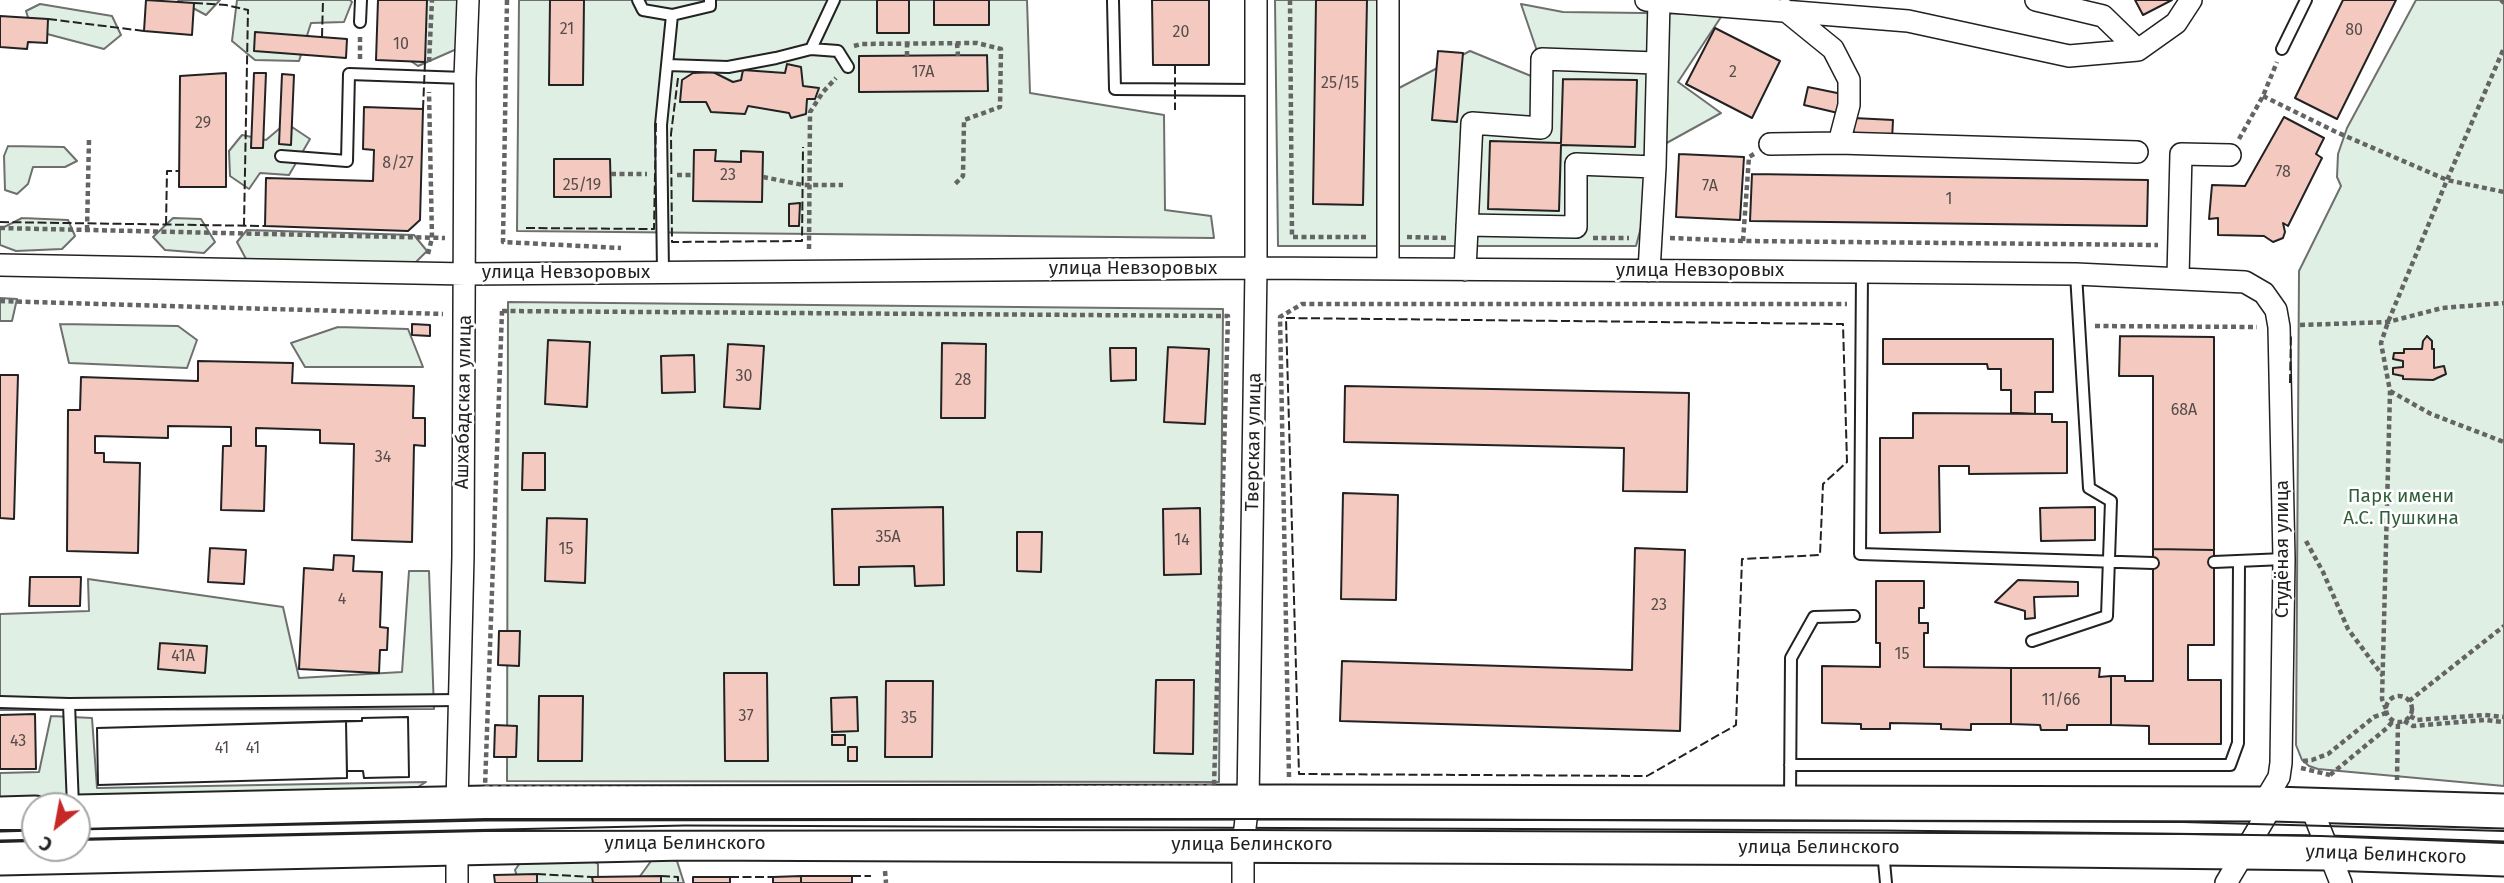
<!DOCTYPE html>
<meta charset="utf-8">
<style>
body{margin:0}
#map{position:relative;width:2504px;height:883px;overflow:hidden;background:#fff;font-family:"Fira Sans",sans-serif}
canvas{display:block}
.north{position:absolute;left:21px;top:792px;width:70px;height:70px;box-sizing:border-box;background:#fff;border:2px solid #a7a7a7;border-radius:50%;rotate:211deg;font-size:19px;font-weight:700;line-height:28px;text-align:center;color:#222}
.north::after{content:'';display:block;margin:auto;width:24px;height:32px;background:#c62828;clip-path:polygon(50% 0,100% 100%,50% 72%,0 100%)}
</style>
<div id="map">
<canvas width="2504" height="883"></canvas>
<div class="north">С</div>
</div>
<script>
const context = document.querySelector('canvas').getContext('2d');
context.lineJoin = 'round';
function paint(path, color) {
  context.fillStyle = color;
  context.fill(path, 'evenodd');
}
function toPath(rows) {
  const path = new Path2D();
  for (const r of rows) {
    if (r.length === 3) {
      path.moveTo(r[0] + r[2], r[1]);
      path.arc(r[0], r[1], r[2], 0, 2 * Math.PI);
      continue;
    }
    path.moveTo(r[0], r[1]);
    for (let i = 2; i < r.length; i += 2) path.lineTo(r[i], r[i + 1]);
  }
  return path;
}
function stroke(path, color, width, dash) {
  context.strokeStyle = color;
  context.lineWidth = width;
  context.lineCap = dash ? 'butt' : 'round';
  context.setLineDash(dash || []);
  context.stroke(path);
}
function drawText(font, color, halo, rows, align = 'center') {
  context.font = font + ' "Fira Sans",sans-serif';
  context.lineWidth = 5;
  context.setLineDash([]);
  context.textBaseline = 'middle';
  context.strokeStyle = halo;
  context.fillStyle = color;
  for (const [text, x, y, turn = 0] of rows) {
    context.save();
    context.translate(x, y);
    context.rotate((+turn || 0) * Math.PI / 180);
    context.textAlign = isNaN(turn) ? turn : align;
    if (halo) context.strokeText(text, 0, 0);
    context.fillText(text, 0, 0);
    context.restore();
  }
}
const green = toPath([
 [178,0,220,0,206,15,178,0],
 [237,0,350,0,352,2,344,22,311,23,299,61,255,60,232,41,237,0],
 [395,0,457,0,460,2,459,48,418,66,395,50,395,0],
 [519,0,1027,0,1030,93,1164,115,1165,210,1211,216,1214,238,517,231,519,0],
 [1275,0,1399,0,1399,88,1470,51,1531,76,1536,48,1521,4,1563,12,1723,14,1678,82,1721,113,1663,145,1636,246,1278,246,1275,0],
 [2416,0,2504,0,2504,786,2318,769,2309,766,2302,760,2296,745,2299,271,2341,186,2337,177,2338,154,2347,128,2416,0],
 [40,4,112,16,121,35,104,49,32,30,26,11,40,4],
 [286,123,310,139,289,175,260,173,249,189,230,176,229,151,242,135,266,140,286,123],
 [8,146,64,147,77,161,65,167,33,167,28,184,17,194,5,190,4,156,8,146],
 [22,218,68,220,75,236,62,249,16,251,0,245,0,229,22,218],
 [173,218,201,219,215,242,204,253,165,250,153,237,173,218],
 [247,230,414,235,427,251,413,265,246,259,237,242,247,230],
 [0,298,17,299,12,321,0,321,0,298],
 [508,302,1223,309,1219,782,507,781,508,302],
 [60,324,178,326,197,340,187,368,69,363,60,324],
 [338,327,408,329,423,367,305,367,291,343,338,327],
 [409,571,429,571,434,709,0,710,0,614,89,611,88,579,283,607,299,678,402,672,409,571],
 [51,716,92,718,97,788,426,782,408,793,0,800,0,773,39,772,51,716],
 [580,853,598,864,598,883,519,883,515,870,525,856,580,853],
 [654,857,677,861,684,883,635,883,654,857]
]);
paint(green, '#e0efe3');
stroke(green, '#6f6f6f', 2);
const building = toPath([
 [146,0,194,3,192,35,144,31,146,0],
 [378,0,427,0,425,62,376,60,378,0],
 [550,0,584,0,583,85,549,85,550,0],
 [877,0,909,0,909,33,877,33,877,0],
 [934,0,989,0,989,25,934,25,934,0],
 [1152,0,1209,0,1209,65,1153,65,1152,0],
 [1316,0,1367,0,1363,205,1313,204,1316,0],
 [2135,0,2172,0,2143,15,2135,0],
 [2343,0,2396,0,2337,119,2295,98,2343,0],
 [0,16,48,19,47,43,28,42,27,49,0,47,0,16],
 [1715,28,1780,61,1752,118,1686,84,1715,28],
 [255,32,347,39,346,58,254,51,255,32],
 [1438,51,1463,53,1457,122,1432,120,1438,51],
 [987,55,988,91,859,92,859,56,987,55],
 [787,64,801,67,803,86,819,88,815,99,807,99,806,114,791,118,789,113,748,106,745,114,711,112,706,102,680,102,682,80,693,73,713,72,733,82,741,80,743,70,785,73,787,64],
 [226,73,226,187,179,187,180,76,226,73],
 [254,73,266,73,263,148,251,148,254,73],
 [282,74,294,75,291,145,279,144,282,74],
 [1563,79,1637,80,1635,147,1561,145,1559,211,1488,209,1490,141,1561,143,1563,79],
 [1808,87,1842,94,1838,113,1804,105,1808,87],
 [364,107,423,109,420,220,408,231,265,226,266,178,373,181,374,150,363,149,364,107],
 [2284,117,2324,138,2316,154,2322,158,2288,226,2283,223,2285,232,2283,238,2273,242,2264,236,2218,235,2218,218,2209,219,2212,185,2245,186,2284,117],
 [1854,118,1893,120,1892,140,1853,138,1854,118],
 [694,150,716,150,715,161,741,162,741,151,763,152,762,202,693,201,694,150],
 [1679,154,1744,157,1740,220,1676,217,1679,154],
 [554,159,610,159,611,197,554,197,554,159],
 [1752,174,2148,180,2147,226,1750,221,1752,174],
 [800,203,799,226,789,226,789,204,800,203],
 [412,324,430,325,430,336,412,335,412,324],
 [2120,336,2214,337,2214,550,2153,549,2153,376,2119,376,2120,336],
 [2427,336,2432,341,2432,349,2434,349,2434,368,2444,366,2446,374,2433,380,2403,379,2403,376,2393,374,2393,368,2403,367,2403,361,2393,359,2394,353,2404,353,2404,349,2422,349,2423,341,2427,336],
 [1883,339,2053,339,2053,392,2035,392,2035,414,2011,413,2011,390,2001,390,2001,369,1988,369,1987,364,1883,364,1883,339],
 [548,340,590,342,587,407,545,404,548,340],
 [942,343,986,344,985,418,941,418,942,343],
 [728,344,764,346,760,409,724,407,728,344],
 [1168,347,1209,349,1205,424,1164,422,1168,347],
 [1110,348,1136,348,1136,380,1111,381,1110,348],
 [694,355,695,392,662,393,661,356,694,355],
 [198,361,293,363,292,383,414,386,413,418,425,418,425,446,414,445,412,542,352,540,354,444,320,443,320,430,256,428,256,446,266,446,264,511,221,510,223,446,231,446,231,427,168,426,168,438,95,436,95,453,104,453,104,462,140,463,138,553,67,551,68,410,80,410,81,377,198,381,198,361],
 [0,375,18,375,14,519,0,518,0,375],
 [1345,386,1689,393,1687,492,1623,491,1624,448,1344,442,1345,386],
 [1913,413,2052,414,2052,422,2067,422,2067,473,1969,474,1969,466,1939,466,1940,532,1880,533,1880,438,1913,438,1913,413],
 [523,453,545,453,545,490,522,490,523,453],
 [1343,493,1398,495,1396,600,1341,599,1343,493],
 [943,507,944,585,915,586,914,566,859,567,859,585,834,585,832,509,943,507],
 [2095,507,2095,540,2041,541,2040,508,2095,507],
 [1200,508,1201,574,1164,575,1163,509,1200,508],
 [547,518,587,519,585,583,545,581,547,518],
 [1017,532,1042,532,1041,572,1017,571,1017,532],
 [210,548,246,550,244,584,208,582,210,548],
 [1635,548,1685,550,1680,731,1340,721,1342,661,1632,670,1635,548],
 [2153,549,2214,550,2214,645,2188,645,2188,680,2221,680,2221,744,2149,744,2149,726,2111,725,2111,676,2125,676,2125,681,2153,681,2153,549],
 [334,555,354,556,353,571,382,572,380,627,388,628,387,650,380,650,379,673,299,669,304,568,333,570,334,555],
 [30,577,81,577,80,606,29,606,30,577],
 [2018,580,2078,582,2078,596,2034,597,2035,618,2025,619,2025,611,1995,602,2018,580],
 [1876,581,1924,581,1924,608,1919,608,1919,623,1928,623,1928,633,1924,633,1924,667,2011,668,2011,724,1971,724,1971,730,1941,729,1941,724,1890,723,1890,729,1861,729,1861,724,1822,723,1822,666,1880,667,1880,643,1876,643,1876,581],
 [499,631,520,631,519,666,498,665,499,631],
 [160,643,207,646,205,673,158,669,160,643],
 [2011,668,2100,668,2099,677,2111,676,2111,725,2067,725,2067,730,2041,730,2040,725,2011,724,2011,668],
 [724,673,767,673,768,761,725,761,724,673],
 [1156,680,1194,680,1193,754,1154,753,1156,680],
 [886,681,933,681,932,757,885,757,886,681],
 [539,696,583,696,582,761,538,761,539,696],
 [857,697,858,731,832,732,831,698,857,697],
 [35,714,36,769,0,769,0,715,35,714],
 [408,717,409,777,364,778,363,771,347,771,347,778,98,785,97,728,362,721,362,718,408,717],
 [408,717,409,777,364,778,363,771,347,771,346,721,362,721,362,718,408,717],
 [346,721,347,778,98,785,97,728,346,721],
 [495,725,517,726,516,757,494,757,495,725],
 [832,735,845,735,845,745,832,745,832,735],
 [848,747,857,747,857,761,848,761,848,747],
 [537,874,537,883,495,883,494,875,537,874],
 [661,876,661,883,593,883,592,877,661,876],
 [801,876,801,883,773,883,773,877,801,876],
 [801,876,852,876,852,883,801,883,801,876],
 [693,877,730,877,730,883,693,883,693,877]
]);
paint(building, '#f3c9c0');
stroke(building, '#222', 2);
const lane = toPath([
 [638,0,643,10,672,15],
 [1113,1,1115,89,1256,90],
 [360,22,361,0],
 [811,49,834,0],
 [2282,49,2306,0],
 [667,65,672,15,710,6,710,0],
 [281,156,347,161,349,74,465,78],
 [663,272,661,125,667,65,728,67,776,58,811,49,838,51,848,67],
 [1862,272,1860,554,2153,563],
 [2214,562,2284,559],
 [2032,641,2107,616,2111,501,2089,488,2076,274],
 [0,702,69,704],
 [1790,765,2230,765,2238,743,2239,562],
 [1790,799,1791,658,1814,617,1854,616],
 [73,806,69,704,459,700],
 [1883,851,1886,883]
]);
const street = toPath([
 [1646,0,1908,21,2069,56,2138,50,2176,23,2191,0],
 [2036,0,2103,16,2138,50],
 [1785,10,1833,49,1849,80,1849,105,1839,143],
 [1770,144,1839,143,2137,152],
 [1467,225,1576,227,1576,164,1655,167],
 [0,265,466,274,1256,268,1862,272,2076,274,2245,282,2264,293,2276,310,2279,327,2284,559,2281,763,2279,777,2263,804],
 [1388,269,1388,0],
 [1465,270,1472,123,1541,128,1542,59,1656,63],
 [1649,271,1655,167,1659,1],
 [2178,277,2181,154,2230,155],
 [457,803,463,556,465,78,468,0],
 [2310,804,2341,883],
 [457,847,457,883],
 [1243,883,1243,845,1248,802,1256,268,1256,0],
 [2226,883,2273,804]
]);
const primary = toPath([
 [77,812,485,803,1289,802,2273,804,2504,811],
 [0,814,35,813],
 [0,858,685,843,1883,848,2328,853,2504,859]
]);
stroke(lane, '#222', 14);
stroke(street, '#222', 24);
stroke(primary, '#222', 37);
stroke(toPath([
 [507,0,503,242,621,248],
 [1290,0,1292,237,1367,237],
 [2501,0,2504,3],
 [957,43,958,56],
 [854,46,861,44,977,43,1001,49,1000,107,964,120,963,176,953,186],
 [907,56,907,44],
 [360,59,360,36],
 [429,62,432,0],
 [2263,96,2334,131,2447,180,2504,192],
 [2239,139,2263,96,2277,62],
 [611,174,647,174],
 [677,175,694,175],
 [763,177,803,185,843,185],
 [0,228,445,238],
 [87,230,89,139],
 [1407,237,1447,238],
 [1593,238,1629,238],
 [1670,238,1743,241,2158,245],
 [1743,241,1749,157,1754,154],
 [809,249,810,112,823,92,836,78],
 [428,254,432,238,429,92],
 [0,301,443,314],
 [502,311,1228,316,1214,786,875,790,485,787,502,311],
 [2300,325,2388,322,2442,308,2504,303],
 [2095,326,2257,327],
 [2390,391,2431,414,2504,442],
 [2306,541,2323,572,2348,629,2383,676],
 [2399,709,13],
 [2409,701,2504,626],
 [2386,709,2382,699,2390,391,2381,343,2388,322,2447,180,2504,48],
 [2410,716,2417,720,2485,715,2504,717],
 [2404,721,2413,726,2484,720,2504,722],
 [2303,761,2312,760,2328,754,2374,717,2386,713],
 [2301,768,2330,775],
 [2330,775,2387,728,2393,721],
 [1289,777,1280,317,1302,304,1847,304],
 [2397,780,2398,722],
 [885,871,886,883]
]), '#646464', 4.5, [5, 3.5]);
stroke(lane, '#fff', 10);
stroke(street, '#fff', 21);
stroke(primary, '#fff', 33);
stroke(toPath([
 [77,829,485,819,1289,819,2183,822,2504,831],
 [0,830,35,830],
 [77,840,485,831,1245,830,2183,834,2321,836,2504,843],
 [0,842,35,841]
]), '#222', 2);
stroke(toPath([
 [194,3,226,5,248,10,244,225],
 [48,19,144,31],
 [322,37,323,0],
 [1175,65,1175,110],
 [678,78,671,134,672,242,802,241,803,147],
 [423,109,425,62],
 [0,222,265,226],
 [166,225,167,171,179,171],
 [526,228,654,229,656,122],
 [1286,318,1843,324,1847,462,1823,484,1820,555,1742,559,1736,725,1647,776,1299,774,1286,318],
 [2290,383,2291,333],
 [537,874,592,877],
 [661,876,678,877,678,883],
 [852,876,871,876],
 [730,877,773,877]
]), '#222', 2, [9, 3.5]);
drawText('16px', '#564c4a', null, [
 ["21",567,30],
 ["80",2354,31],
 ["20",1181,33],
 ["10",401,45],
 ["17А",923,73],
 ["2",1733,73],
 ["25/15",1340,84],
 ["29",203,124],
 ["8/27",398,164],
 ["78",2283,173],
 ["23",728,176],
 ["25/19",582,186],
 ["7А",1710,187],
 ["1",1949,200],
 ["30",744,377],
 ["28",963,381],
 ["68А",2184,411],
 ["34",383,458],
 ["35А",888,538],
 ["14",1182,541],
 ["15",566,550],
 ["4",342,600],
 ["23",1659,606],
 ["15",1902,655],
 ["41А",183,657],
 ["11/66",2061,701],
 ["37",746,717],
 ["35",909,719],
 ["43",18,742],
 ["41",222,749],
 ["41",253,749]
]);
drawText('19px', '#222', '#fff', [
 ["улица Невзоровых",1133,269],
 ["улица Невзоровых",1700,271],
 ["улица Невзоровых",566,273],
 ["Ашхабадская улица",464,402,-89],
 ["Тверская улица",1254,442,-89],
 ["Студёная улица",2283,549,-90],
 ["улица Белинского",685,844],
 ["улица Белинского",1252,845],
 ["улица Белинского",1819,848],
 ["улица Белинского",2386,855,2]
]);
drawText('19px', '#2f5e38', '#fff', [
 ["Парк имени",2401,497],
 ["А.С. Пушкина",2401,519]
]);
</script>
